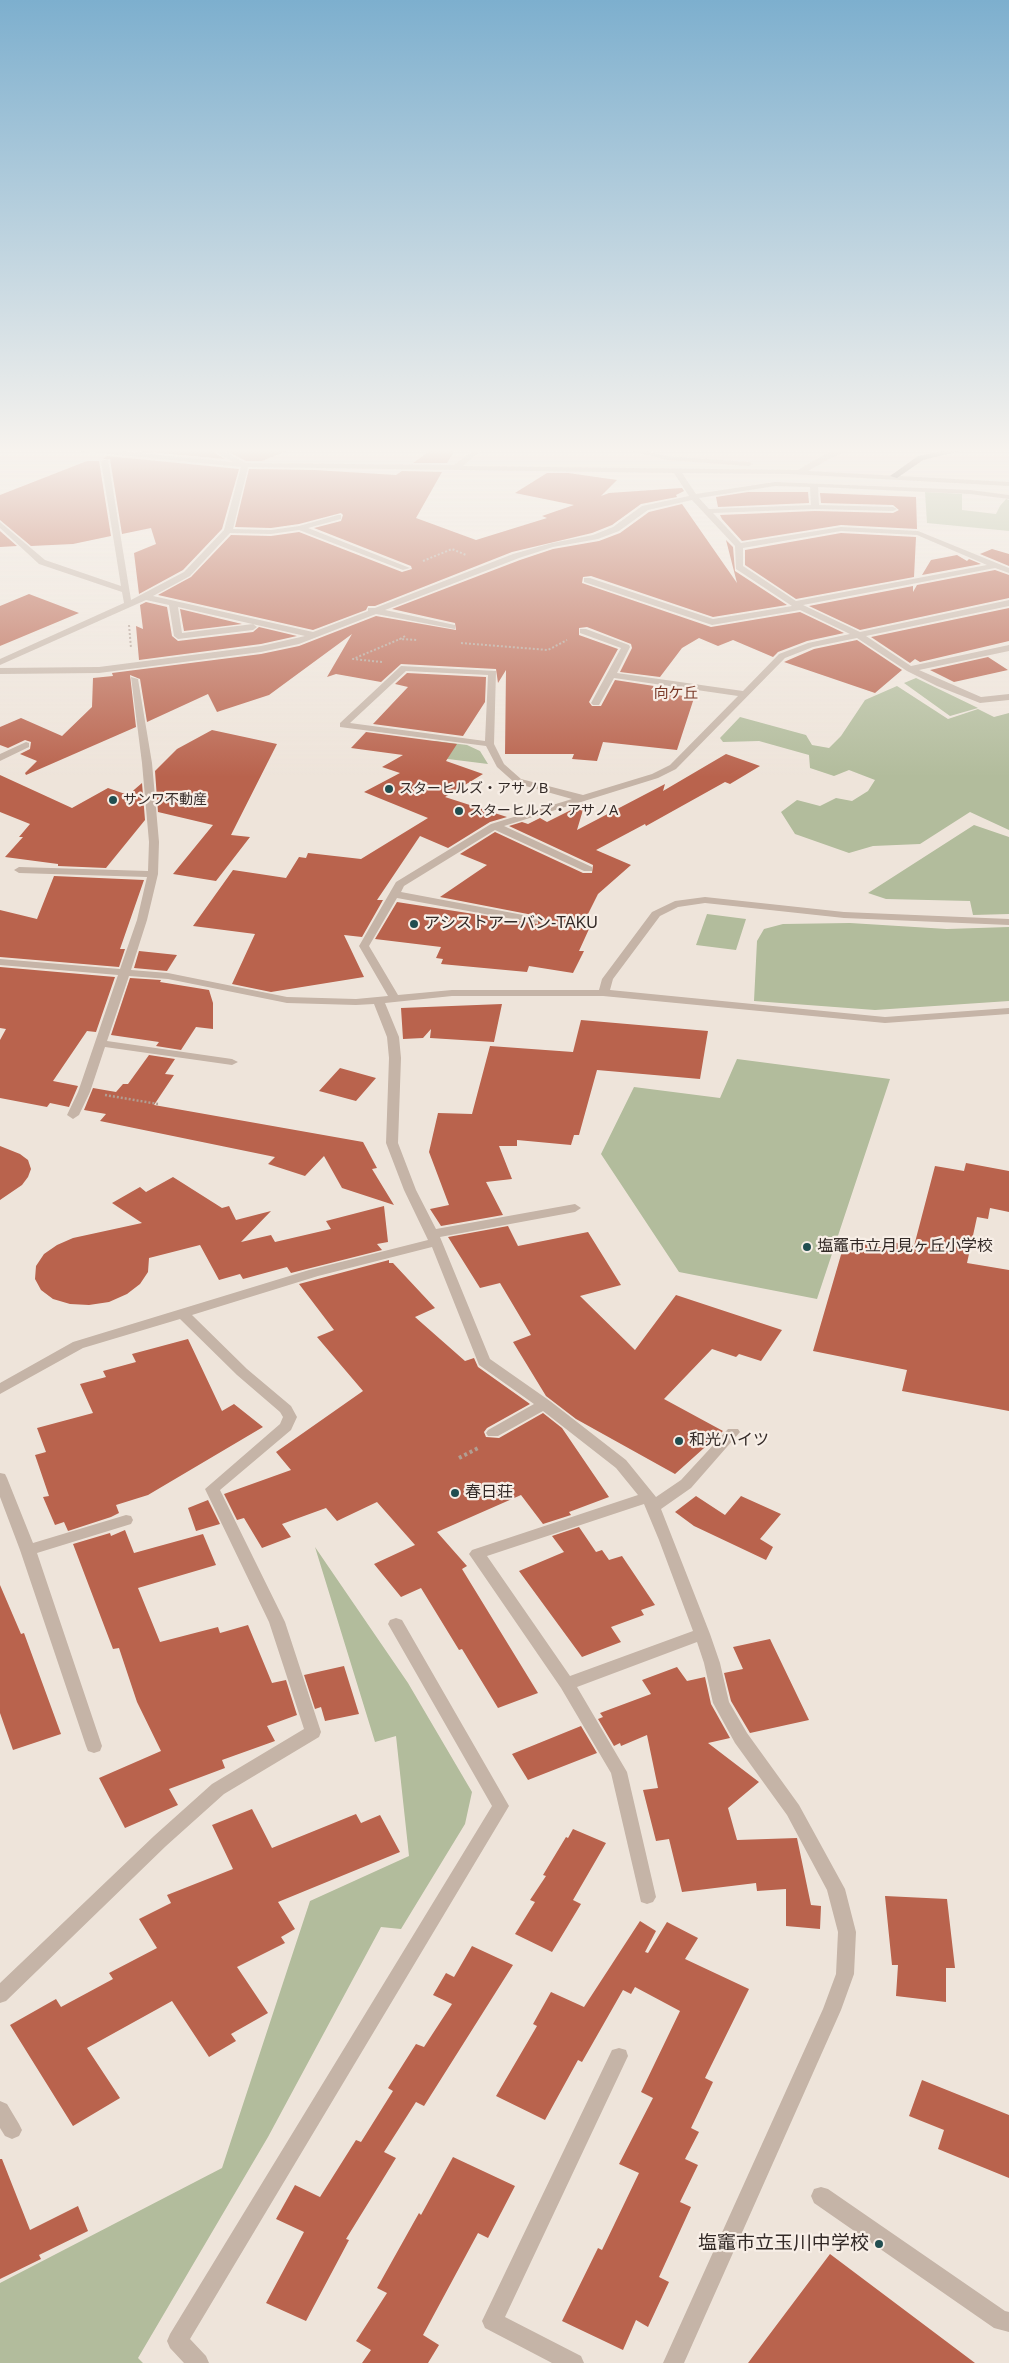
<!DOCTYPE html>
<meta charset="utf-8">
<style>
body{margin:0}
canvas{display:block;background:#eee4da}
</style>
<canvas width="1009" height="2363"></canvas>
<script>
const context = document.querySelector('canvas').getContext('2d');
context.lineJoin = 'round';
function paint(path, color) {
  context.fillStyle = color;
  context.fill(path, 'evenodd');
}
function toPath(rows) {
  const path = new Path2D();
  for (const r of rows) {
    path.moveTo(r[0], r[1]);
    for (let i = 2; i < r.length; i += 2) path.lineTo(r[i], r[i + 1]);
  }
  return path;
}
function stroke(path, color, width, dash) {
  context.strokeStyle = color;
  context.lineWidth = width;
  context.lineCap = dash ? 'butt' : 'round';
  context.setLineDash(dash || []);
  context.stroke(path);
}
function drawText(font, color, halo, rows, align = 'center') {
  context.font = font + ' Helvetica,"Noto Sans JP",sans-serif';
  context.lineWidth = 4.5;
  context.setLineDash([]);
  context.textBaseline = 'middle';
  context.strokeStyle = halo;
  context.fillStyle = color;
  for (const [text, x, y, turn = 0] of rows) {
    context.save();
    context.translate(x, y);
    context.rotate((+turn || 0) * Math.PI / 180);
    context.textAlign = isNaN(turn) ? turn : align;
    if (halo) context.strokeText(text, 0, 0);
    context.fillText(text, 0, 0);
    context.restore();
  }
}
paint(toPath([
 [925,492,962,494,962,510,996,514,1000,506,1006,499,1009,500,1009,531,927,523],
 [916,678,978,708,950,716,904,683],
 [897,686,948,719,978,709,994,717,1009,713,1009,830,970,812,920,844,873,846,849,853,795,834,781,812,797,800,820,806,836,798,852,801,868,791,875,780,849,770,834,776,810,768,809,755,759,741,723,742,720,738,740,717,806,735,812,745,829,748,841,736,865,700],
 [435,741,467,745,480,751,488,764,424,756],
 [974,825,1009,837,1009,914,973,915,970,901,886,899,868,893],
 [707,914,746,919,736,950,696,945],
 [850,923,947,929,1009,927,1009,1001,875,1010,754,1001,757,941,764,929,783,924],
 [737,1059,890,1079,817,1299,679,1272,601,1154,634,1087,720,1098],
 [315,1547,408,1683,472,1792,465,1824,401,1929,381,1927,268,2137,138,2358,143,2363,0,2363,0,2283,222,2168,310,1901,409,1856,396,1736,375,1742]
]), '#b2bc9c');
paint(toPath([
 [122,447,205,447,225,459,118,449],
 [219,447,296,447,262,461,246,461],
 [435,447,457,447,447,463,413,463],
 [107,456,239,469,222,529,183,570,139,594,134,553,156,544,151,528,122,534,110,459,103,459],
 [87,461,99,461,111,536,73,544,31,546,0,520,0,495],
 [249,469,314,470,396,475,402,471,442,472,416,518,476,540,547,518,542,516,574,505,515,493,547,473,568,473,617,480,601,496,609,493,682,488,684,491,676,495,677,497,641,504,612,525,592,533,512,552,375,606,368,606,366,610,313,630,158,595,191,577,231,535,271,536,299,532,402,572,412,569,411,566,314,528,341,521,343,515,341,513,299,524,271,528,235,527],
 [748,492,808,492,809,503,718,507,716,497],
 [820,493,916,497,917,529,841,525,742,541,722,519,720,515,815,511,893,513,899,510,893,505,821,503],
 [682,504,737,583,726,540,733,547,735,571,787,605,713,617,591,576,583,577,582,583,711,627,800,612,844,633,807,641,778,652,773,657,733,640,718,646,699,638,682,648,660,677,620,672,632,648,631,644,587,627,579,628,579,635,618,649,589,702,592,706,601,706,615,680,654,686,651,690,694,698,677,750,603,742,597,761,572,759,574,754,505,754,506,670,498,683,496,669,401,664,381,682,336,674,327,677,352,634,269,695,217,712,208,694,147,722,140,679,130,675,136,727,26,775,25,773,37,761,20,754,30,749,31,742,25,740,8,748,0,745,0,727,21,718,62,736,92,707,93,678,113,676,112,673,261,654,299,646,376,616,456,630,455,623,392,609,520,560,553,549,599,541,620,533,649,512],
 [0,531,17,546,0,547],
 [841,533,916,537,914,577,796,599,745,565,745,550],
 [992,549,1009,554,1009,566,980,554],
 [957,555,967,561,969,559,981,564,922,575,931,560],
 [995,570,1009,575,1009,598,860,630,809,606,913,586,913,592,917,585],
 [29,594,79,613,0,646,0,606],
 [146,602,167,607,172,636,178,641,253,632,259,627,297,636,261,644,139,660,136,626,143,629,140,605],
 [1009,608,1009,641,920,662,915,659,910,663,871,637],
 [180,609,242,624,184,631],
 [857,640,902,670,875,693,784,662,814,649],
 [988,657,1008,670,954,682,930,670],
 [407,673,486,677,485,702,463,736,373,724,408,687,395,684],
 [212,730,277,744,231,835,250,837,216,881,173,874,213,825,158,812,155,771,177,749],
 [366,732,457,744,446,761,483,774,445,797,507,817,490,822,448,848,420,836,377,900,383,900,362,937,344,935,364,977,271,992,232,984,255,934,193,926,233,870,286,878,299,857,306,858,308,853,361,859,428,818,364,792,400,773,382,767,403,755,351,748],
 [726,754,760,766,730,784,725,782,646,826,645,824,596,850,631,865,598,894,581,928,589,929,579,951,584,951,573,973,529,966,527,972,441,964,443,959,436,958,441,947,375,939,397,902,538,924,538,916,440,897,487,865,460,854,495,832,583,873,592,873,593,865,509,826,522,822,528,824,540,818,547,822,585,803,577,830,665,784,663,791],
 [0,775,72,808,108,788,128,795,142,783,145,820,106,868,58,866,58,864,5,857,23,837,19,837,30,824,0,812],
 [54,876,144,880,120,949,125,949,119,967,0,957,0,910,37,919],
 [139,951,177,955,167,971,134,968],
 [0,967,115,977,96,1032,87,1031,53,1081,78,1086,69,1107,50,1103,47,1107,0,1098,0,1040,6,1029,0,1028],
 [130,978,161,980,160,982,209,990,213,1003,213,1029,196,1027,181,1050,156,1046,159,1042,111,1035],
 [502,1004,494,1042,430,1038,431,1029,423,1038,403,1039,401,1008],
 [581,1020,708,1031,700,1079,597,1070,579,1135,574,1135,571,1145,517,1140,517,1146,499,1146,512,1179,486,1182,503,1215,441,1226,430,1209,449,1205,429,1152,438,1113,472,1114,490,1046,573,1052],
 [149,1055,175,1059,165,1074,174,1075,154,1105,363,1142,377,1168,372,1169,394,1205,342,1188,324,1156,305,1176,268,1164,275,1157,100,1121,106,1114,84,1110,93,1088,116,1092,123,1084,128,1084],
 [340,1068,376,1078,356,1101,319,1091],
 [0,1146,20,1154,28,1160,31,1169,28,1177,22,1185,0,1200],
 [966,1163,1009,1171,1009,1212,990,1208,988,1219,977,1217,967,1263,1009,1270,1009,1411,902,1391,907,1370,813,1351,845,1241,884,1248,885,1241,914,1246,935,1166,964,1171],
 [173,1177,222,1208,229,1206,236,1220,271,1211,241,1242,271,1235,275,1242,331,1229,326,1221,384,1206,388,1242,377,1244,382,1250,291,1273,287,1267,243,1279,240,1274,219,1280,200,1245,149,1258,148,1272,140,1284,127,1294,109,1302,89,1305,70,1304,53,1299,41,1290,35,1279,36,1266,44,1254,57,1245,73,1238,142,1223,112,1203,140,1187,146,1192],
 [508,1226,518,1246,588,1232,621,1285,580,1296,635,1350,676,1295,782,1330,761,1361,739,1354,736,1357,712,1349,664,1399,723,1431,675,1474,576,1419,546,1396,513,1342,531,1335,500,1283,480,1288,448,1237],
 [389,1260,389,1263,393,1263,435,1308,415,1317,465,1361,474,1358,478,1367,530,1404,487,1428,484,1432,486,1437,499,1438,543,1413,562,1428,609,1497,569,1512,571,1515,543,1524,521,1495,437,1532,467,1566,462,1569,538,1693,498,1708,462,1649,459,1650,421,1588,401,1597,374,1564,415,1545,377,1502,337,1521,326,1508,282,1524,291,1537,262,1548,244,1518,237,1520,224,1494,291,1470,276,1452,363,1391,317,1337,334,1330,299,1284],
 [188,1339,222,1411,234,1404,263,1427,148,1495,116,1505,119,1513,111,1517,68,1531,64,1522,55,1525,43,1497,49,1496,35,1455,46,1452,37,1428,93,1413,80,1384,106,1377,103,1371,136,1362,132,1354],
 [696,1496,725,1515,741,1496,781,1514,760,1539,773,1547,766,1560,694,1526,675,1512],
 [208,1500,220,1524,196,1531,188,1508],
 [579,1527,596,1552,602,1550,609,1560,622,1556,655,1605,641,1610,644,1615,611,1627,621,1642,582,1657,519,1571,564,1552,552,1536],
 [125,1530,134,1553,203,1534,216,1565,138,1588,160,1642,218,1627,220,1633,248,1625,272,1683,286,1680,297,1715,267,1726,275,1741,222,1760,225,1768,169,1789,178,1805,125,1828,99,1778,161,1751,137,1702,119,1648,113,1649,73,1544,110,1533,111,1536],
 [0,1585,21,1634,24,1633,61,1734,13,1750,0,1713],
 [770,1639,809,1720,750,1733,731,1701,724,1673,743,1669,733,1647],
 [344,1666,359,1714,325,1721,321,1707,315,1709,304,1675],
 [677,1667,687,1681,705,1677,711,1704,730,1738,708,1743,759,1782,728,1808,737,1840,797,1838,811,1905,821,1906,820,1929,786,1926,786,1889,757,1891,756,1883,682,1892,669,1839,656,1841,643,1790,658,1788,647,1735,621,1746,620,1743,614,1746,598,1719,603,1717,600,1713,651,1694,642,1680],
 [581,1726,597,1753,528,1780,512,1754],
 [252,1809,272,1848,356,1814,361,1823,380,1815,400,1852,278,1902,295,1929,281,1937,285,1943,237,1967,268,2013,231,2034,236,2041,209,2057,172,2001,87,2048,120,2098,73,2126,10,2025,56,1999,61,2007,113,1979,109,1973,157,1948,139,1919,171,1903,167,1895,233,1869,212,1825],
 [573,1829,606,1843,573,1900,581,1904,552,1952,515,1934,535,1902,530,1900,546,1876,543,1875,566,1837,568,1838],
 [885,1896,947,1899,955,1968,946,1968,946,2002,896,1996,898,1965,892,1965],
 [640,1921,656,1931,645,1952,648,1953,667,1922,698,1938,685,1959,749,1989,705,2078,713,2082,691,2128,699,2132,685,2159,698,2165,680,2202,691,2207,659,2277,669,2282,648,2327,636,2320,623,2350,562,2321,598,2248,602,2250,639,2173,619,2164,653,2098,641,2092,680,2011,635,1987,631,1994,623,1990,582,2062,578,2060,545,2120,496,2096,537,2026,533,2024,551,1992,584,2007],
 [472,1946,513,1965,424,2106,416,2102,384,2152,396,2158,346,2239,349,2240,306,2321,266,2303,304,2232,276,2219,295,2185,320,2197,356,2140,361,2142,393,2091,388,2088,416,2044,424,2047,452,2004,433,1995,446,1973,454,1977],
 [922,2080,1009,2115,1009,2178,938,2149,944,2130,909,2116],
 [453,2157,515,2186,488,2238,478,2233,423,2335,439,2345,428,2363,362,2363,371,2350,356,2341,387,2293,377,2288,419,2213,421,2215],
 [0,2159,2,2159,30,2230,78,2206,88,2231,39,2255,41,2259,0,2279],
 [830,2254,975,2363,748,2363]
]), '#b9634d');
stroke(toPath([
 [10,447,41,450],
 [423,561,452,549,466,555],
 [129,625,131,648],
 [405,636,400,639,417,640],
 [461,643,548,650,567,640],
 [382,662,353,659,400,639]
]), '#b19e92', 2, [2, 2]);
stroke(toPath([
 [105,1095,158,1104]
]), '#b19e92', 2.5, [2, 2]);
stroke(toPath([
 [459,1458,480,1447]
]), '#b19e92', 4, [3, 3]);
paint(toPath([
 [54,447,77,447,233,462,207,447,216,447,246,463,454,465,478,447,485,447,463,466,798,470,825,454,848,447,857,447,831,458,808,471,1009,482,1009,486,790,474,682,473,696,494,775,482,970,490,1009,495,1009,499,970,494,818,487,819,505,893,507,897,509,893,511,815,509,713,513,741,543,841,527,918,531,1009,568,1009,573,995,568,803,605,860,632,1009,600,1009,606,866,636,911,666,1009,645,1009,651,919,670,981,697,1009,694,1009,700,980,703,937,686,907,671,857,638,813,647,785,658,676,769,658,778,504,826,592,867,592,871,584,871,495,830,404,886,401,892,534,917,538,918,538,922,534,923,397,898,369,946,398,995,452,990,599,990,602,979,652,912,675,901,705,897,844,912,1009,919,1009,925,844,918,705,903,678,907,660,916,613,979,610,990,885,1017,1009,1008,1009,1014,885,1023,603,996,452,996,385,1003,399,1037,401,1058,398,1143,416,1190,436,1229,575,1204,581,1208,575,1212,440,1237,490,1359,550,1401,626,1460,656,1497,681,1480,728,1429,738,1429,740,1432,691,1488,661,1509,710,1634,720,1663,729,1702,747,1733,799,1805,845,1889,856,1932,854,1974,841,2010,684,2363,663,2363,823,2009,836,1974,838,1932,827,1890,787,1815,735,1743,713,1703,704,1663,697,1642,577,1687,627,1772,656,1897,653,1902,647,1904,641,1902,611,1773,561,1688,469,1554,472,1550,638,1495,616,1468,543,1411,498,1436,488,1436,486,1433,488,1430,534,1404,479,1365,432,1247,318,1276,192,1315,247,1369,291,1406,297,1417,291,1430,220,1490,285,1622,321,1732,319,1737,224,1794,166,1846,6,2001,0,2003,0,1983,154,1836,212,1784,304,1729,269,1622,205,1489,280,1424,283,1417,280,1412,237,1375,180,1319,83,1348,0,1394,0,1383,73,1342,309,1270,428,1240,404,1190,386,1143,389,1058,387,1037,374,1004,356,1005,287,1003,168,979,129,976,107,1041,232,1059,238,1062,232,1065,105,1047,90,1092,79,1115,73,1119,67,1115,78,1092,118,975,0,965,0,959,120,969,137,920,147,877,19,873,14,870,19,867,148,871,149,842,142,763,131,677,138,679,152,763,159,842,158,874,147,920,131,970,168,973,287,997,356,999,388,996,359,946,396,882,491,824,572,799,515,783,497,767,486,746,340,727,340,723,401,666,496,671,494,744,504,764,521,779,583,795,652,774,670,765,738,696,614,678,599,705,593,705,591,703,621,648,580,633,580,629,586,629,629,645,630,647,617,673,743,691,779,654,808,643,850,634,800,610,712,625,584,582,584,578,590,578,713,619,792,606,736,569,735,546,692,500,648,510,619,531,598,539,553,547,519,558,385,610,455,625,455,629,376,614,299,644,261,652,99,673,0,674,0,668,99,667,261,646,305,636,178,607,182,633,253,624,257,627,253,630,178,639,174,636,169,605,146,600,0,665,0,659,124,603,122,592,39,564,0,528,0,522,45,560,121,586,101,461,108,459,131,600,184,572,224,530,241,467,58,449,54,447],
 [248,467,674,473,689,496,642,506,613,527,593,535,552,543,513,554,375,608,368,608,368,611,313,632,153,596,190,576,230,533,271,534,299,530,403,570,410,568,308,528,341,519,341,515,338,515,299,526,271,530,233,529,248,467],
 [775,486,810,487,811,505,709,509,699,498,775,486],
 [841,531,917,535,987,565,796,601,743,566,743,548,841,531],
 [406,671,488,675,485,741,350,723,406,671],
 [644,1504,659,1540,693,1631,570,1676,487,1556,644,1504],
 [616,447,628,447,667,456,749,462,753,464,749,466,667,460,616,447],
 [26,742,29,743,29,747,0,761,0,754,26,742],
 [0,1473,5,1474,7,1478,33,1543,126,1515,131,1516,133,1520,131,1524,37,1553,102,1746,100,1751,94,1753,88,1751,86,1746,20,1550,0,1497,0,1473],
 [396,1618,402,1620,509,1806,190,2339,206,2356,209,2363,184,2363,170,2348,167,2341,170,2334,492,1806,388,1624,390,1620,396,1618],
 [619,2048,626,2050,628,2056,505,2317,581,2356,584,2363,552,2363,485,2328,482,2321,612,2050,619,2048],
 [0,2101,7,2104,19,2124,22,2130,19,2136,12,2139,5,2136,0,2128,0,2101],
 [821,2187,828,2189,1005,2311,1009,2312,1009,2332,994,2328,814,2203,811,2196,814,2189,821,2187]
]), '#c5b4a7');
paint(toPath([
 [965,447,977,447,923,460,897,478,890,476,918,456,965,447]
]), '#73615a');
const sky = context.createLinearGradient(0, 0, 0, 777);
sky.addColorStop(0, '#7dafce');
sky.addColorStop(0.58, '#f7f3ee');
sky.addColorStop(1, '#f7f3ee00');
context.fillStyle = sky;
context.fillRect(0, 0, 1009, 777);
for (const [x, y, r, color] of [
 [389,789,5,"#214e50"],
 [113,800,5,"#214e50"],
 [459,811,5,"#214e50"],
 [414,924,5,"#214e50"],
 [807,1247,5,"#214e50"],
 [679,1441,5,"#214e50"],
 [455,1493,5,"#214e50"],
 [879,2244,5,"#214e50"]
]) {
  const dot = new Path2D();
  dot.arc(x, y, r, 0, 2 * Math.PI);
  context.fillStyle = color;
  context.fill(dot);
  stroke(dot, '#f7eee6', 2);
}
drawText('14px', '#332a27', '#f7eee6', [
 ["スターヒルズ・アサノB",399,789],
 ["サンワ不動産",123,800],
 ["スターヒルズ・アサノA",469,811]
], 'left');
drawText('15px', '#793928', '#f7eee6', [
 ["向ケ丘",676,694]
]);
drawText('16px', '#332a27', '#f7eee6', [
 ["アシストアーバン-TAKU",424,924],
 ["塩竈市立月見ヶ丘小学校",817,1247],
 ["和光ハイツ",689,1441],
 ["春日荘",465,1493]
], 'left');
drawText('19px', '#332a27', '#f7eee6', [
 ["塩竈市立玉川中学校",869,2244]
], 'right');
</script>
